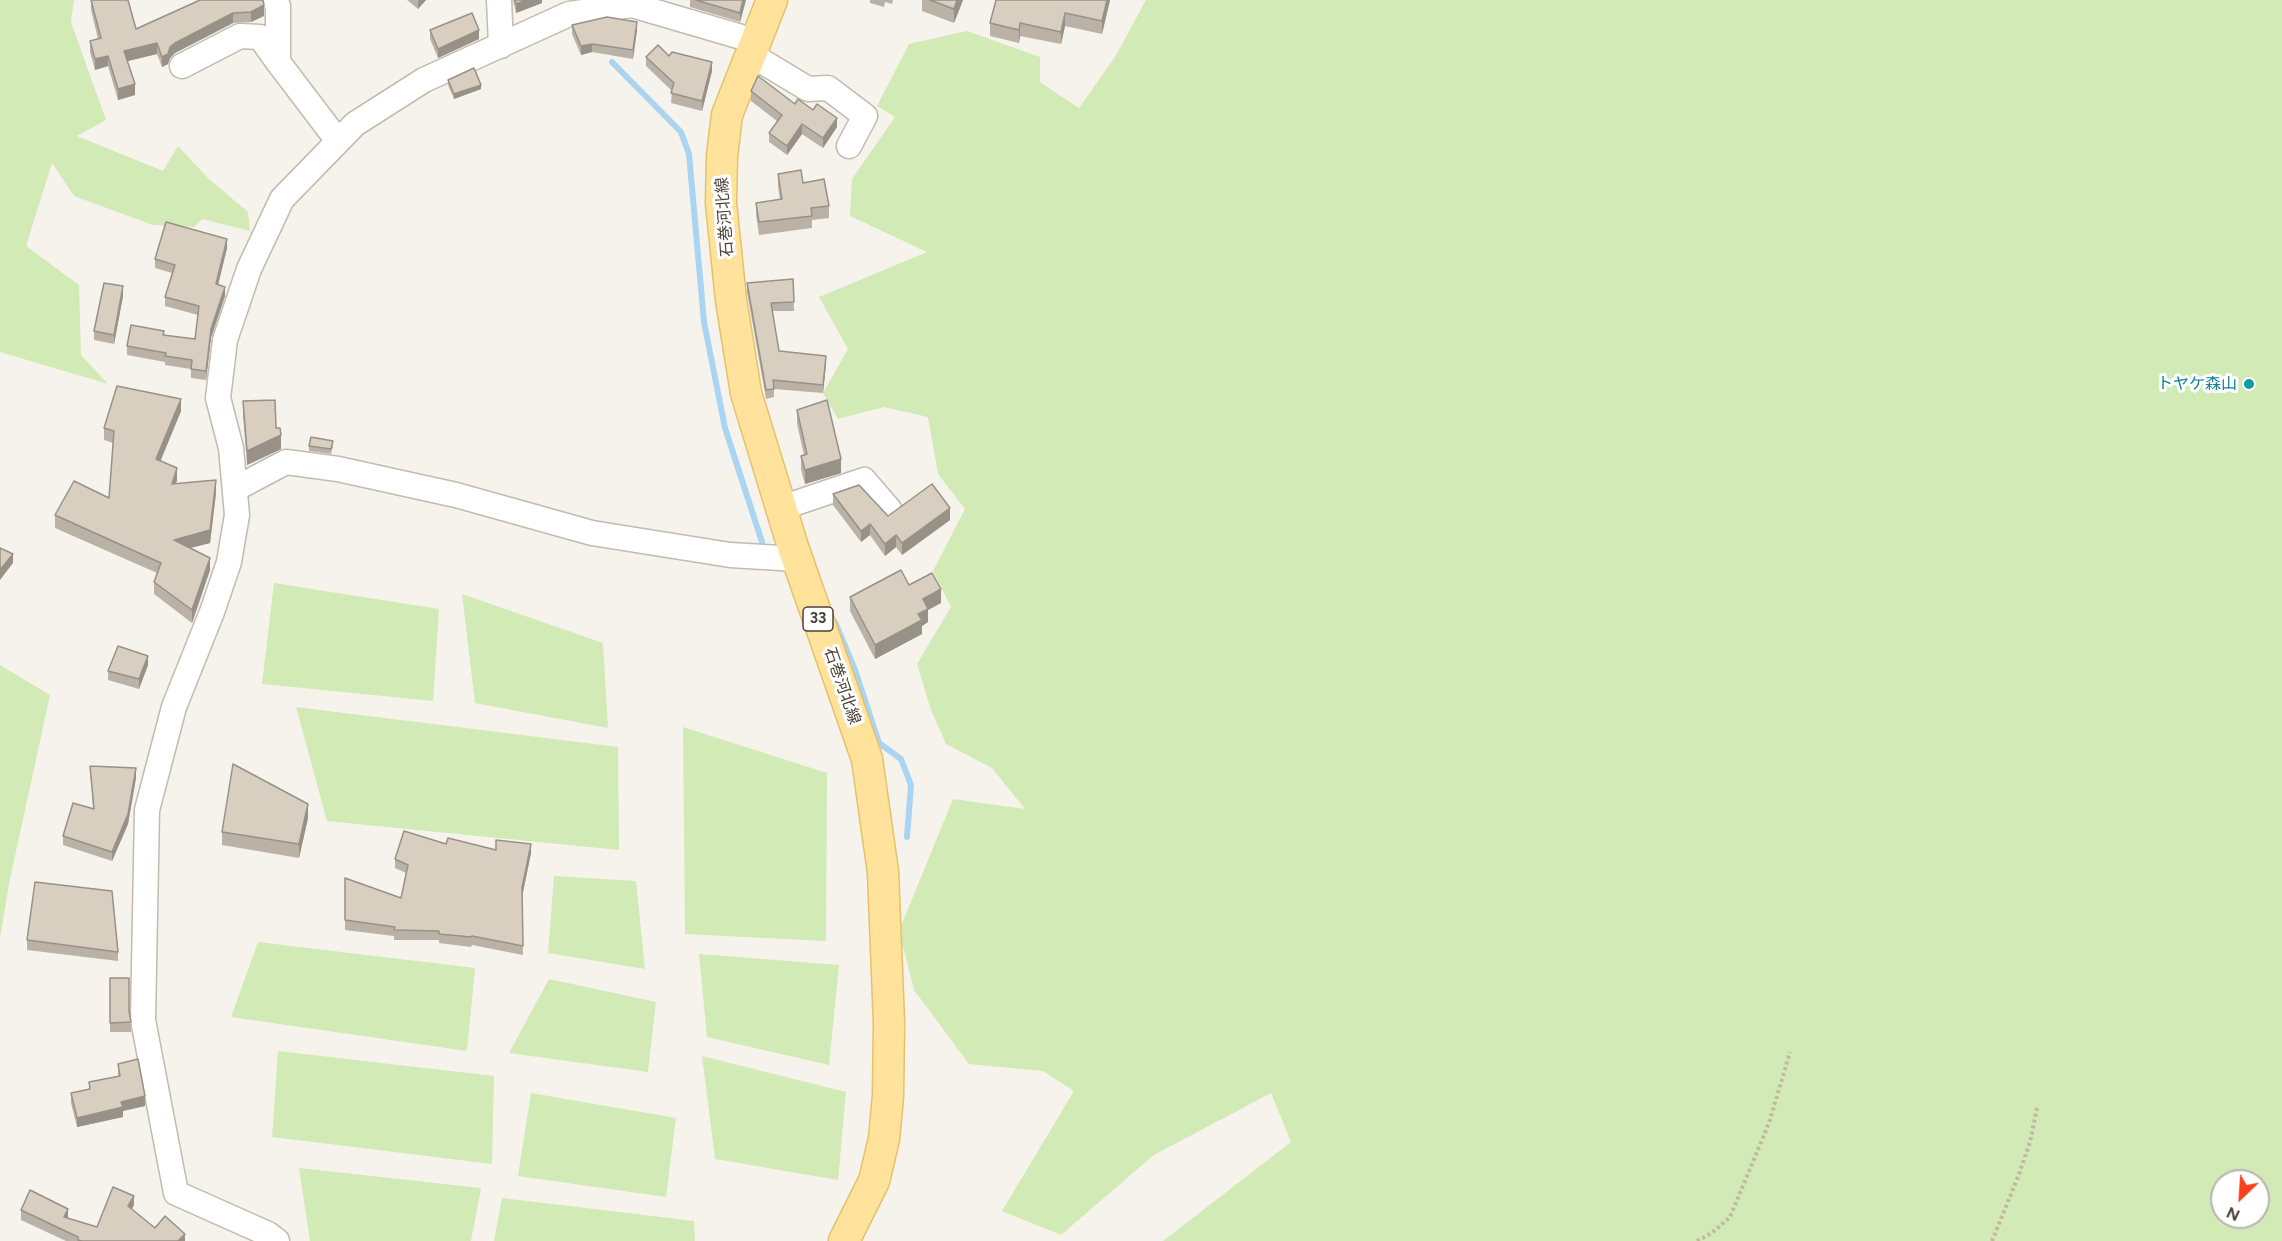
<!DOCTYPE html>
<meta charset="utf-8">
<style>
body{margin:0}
#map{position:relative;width:2282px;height:1241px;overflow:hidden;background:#f6f3ec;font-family:Figtree,sans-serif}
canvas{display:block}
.north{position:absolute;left:2210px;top:1169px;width:60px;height:60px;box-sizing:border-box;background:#fff;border:2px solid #b7b4b0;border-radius:50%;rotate:205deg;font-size:16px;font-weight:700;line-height:24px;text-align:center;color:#4b4439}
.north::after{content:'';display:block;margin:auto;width:21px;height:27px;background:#fc3f1d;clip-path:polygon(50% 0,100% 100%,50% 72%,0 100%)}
</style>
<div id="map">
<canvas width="2282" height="1241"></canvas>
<div class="north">N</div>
</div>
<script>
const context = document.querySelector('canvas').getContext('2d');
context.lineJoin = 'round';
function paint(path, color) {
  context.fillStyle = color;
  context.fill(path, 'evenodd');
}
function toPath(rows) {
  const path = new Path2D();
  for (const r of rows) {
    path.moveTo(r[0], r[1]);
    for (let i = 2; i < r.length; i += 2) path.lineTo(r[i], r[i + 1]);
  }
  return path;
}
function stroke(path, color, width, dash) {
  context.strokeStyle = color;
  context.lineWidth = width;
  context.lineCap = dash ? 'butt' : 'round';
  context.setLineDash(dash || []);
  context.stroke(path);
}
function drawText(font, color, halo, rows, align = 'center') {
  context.font = font + ' Figtree,"Noto Sans JP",sans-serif';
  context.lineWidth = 6;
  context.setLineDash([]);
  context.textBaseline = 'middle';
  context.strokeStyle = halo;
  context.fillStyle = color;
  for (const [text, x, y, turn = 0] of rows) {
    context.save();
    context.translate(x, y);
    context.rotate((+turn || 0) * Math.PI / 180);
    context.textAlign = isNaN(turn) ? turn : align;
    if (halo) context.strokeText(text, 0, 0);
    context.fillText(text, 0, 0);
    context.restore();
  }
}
paint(toPath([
 [0,0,74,0,71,22,106,120,77,136,163,171,178,146,209,179,248,212,250,231,202,219,194,227,153,225,74,196,52,163,26,246,79,285,81,355,108,384,0,352],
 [1146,0,2282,0,2282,1241,1163,1241,1291,1142,1271,1093,1154,1155,1061,1235,1002,1211,1074,1091,1043,1071,969,1064,914,990,899,931,953,799,1025,809,992,768,946,744,931,710,917,664,951,607,933,571,965,509,938,474,928,417,884,407,838,419,823,393,848,349,819,297,927,252,850,216,852,179,895,117,877,106,909,44,967,31,1040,57,1040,82,1079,108,1115,57],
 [2222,1181,2258,1181,2258,1217,2222,1217],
 [274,583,439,609,433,701,262,684],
 [462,594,603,643,608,728,475,703],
 [0,665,50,695,10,879,0,938],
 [296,707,618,747,619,850,327,821],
 [683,727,827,773,826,941,685,934],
 [554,876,636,881,645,969,548,953],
 [258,942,475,968,467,1051,231,1017],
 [699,954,839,965,829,1065,707,1037],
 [549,979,656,1002,648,1072,509,1053],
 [278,1051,494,1076,492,1164,272,1137],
 [702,1056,846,1092,838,1180,715,1159],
 [531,1093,676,1118,666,1197,518,1176],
 [299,1168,481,1188,471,1241,310,1241],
 [502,1198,694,1221,695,1241,494,1241]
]), '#d2eab5');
stroke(toPath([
 [612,62,681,132,689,154,704,322,725,428,762,542],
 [835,622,855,670,879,743,901,759,911,785,907,837]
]), '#a9d4f2', 6);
const minor = toPath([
 [275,0,278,6,278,62,338,141],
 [499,0,501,46],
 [750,54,808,89,828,88,865,116,849,146],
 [182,66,240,36,260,37,278,62],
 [235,489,286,462,338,469,456,495,592,533,730,555,797,559],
 [781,508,864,480,889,509],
 [277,1241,268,1234,176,1193,143,1020,147,810,174,707,212,612,229,562,237,515,231,448,218,398,225,340,249,269,282,199,355,124,424,80,569,14,632,5,755,41]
]);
const major = toPath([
 [772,0,727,115,722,156,721,203,731,300,746,393,793,547,867,759,883,872,889,1023,888,1096,884,1139,874,1181,844,1241]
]);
stroke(minor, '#c2bbae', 27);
stroke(major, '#e6c16a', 33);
stroke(toPath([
 [1697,1241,1712,1233,1730,1217,1769,1123,1790,1052],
 [1992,1241,2018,1177,2030,1142,2037,1108]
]), '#c4b79f', 4, [3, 3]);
stroke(minor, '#fff', 24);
stroke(major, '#ffe39c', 30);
paint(toPath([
 [91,0,136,29,263,0,264,16,251,22,233,23,175,53,170,58,168,64,162,67,157,54,127,61,135,95,118,100,108,66,95,70,90,52,90,41,98,39,91,10],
 [407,0,426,0,418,9],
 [513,0,542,0,542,3,516,13],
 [690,0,746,0,740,22,690,7],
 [870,0,893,0,892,4,885,2,884,7,870,3],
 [922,0,963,0,954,23,922,11],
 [996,0,1110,0,1102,34,1065,26,1061,44,1020,36,1019,43,990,36,990,23],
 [572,25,637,30,633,59,592,52,581,55,572,34],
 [430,30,479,39,438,58,430,39],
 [669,56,712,71,702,111,671,103,672,91,646,66,646,57],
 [448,80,481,89,454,99,448,85],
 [751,91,795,104,837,127,823,148,802,134,787,155,769,142,769,133,777,121,751,101],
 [778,174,803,183,829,206,829,218,812,220,812,228,759,235,756,215,756,203,780,200,778,186],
 [227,248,218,285,225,296,211,338,206,380,191,378,191,369,165,365,165,362,127,355,127,346,164,335,195,339,198,315,165,306,165,297,172,273,155,268,155,259],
 [793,279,794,311,772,311,779,351,826,364,823,393,774,389,774,397,766,399,747,292,747,283],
 [123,296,114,344,94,340,94,331],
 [243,401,276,428,281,449,247,465,243,415],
 [797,410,841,473,805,484,801,470,801,456,804,455,797,424],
 [181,411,160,461,177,480,176,483,216,493,210,543,190,548,210,570,192,623,154,594,154,582,157,573,55,528,55,515,109,498,113,443,104,440,104,428],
 [309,446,333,446,331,454,309,451],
 [833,494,888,516,950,520,902,555,896,547,885,556,870,535,861,542,833,505],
 [909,585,941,603,928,610,928,622,922,626,922,634,875,659,850,611,850,597],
 [148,665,139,689,108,680,108,671],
 [90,766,136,778,128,824,112,861,63,845,63,836,93,808],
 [308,818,299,858,222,845,222,832],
 [446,844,531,853,522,897,523,955,472,945,471,947,439,943,439,940,394,940,394,936,345,930,345,878,401,898,406,873,395,868,395,859],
 [27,940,118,952,118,961,27,950],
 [110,978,129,1012,131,1022,131,1032,110,1032],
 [118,1064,145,1106,123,1111,123,1117,77,1127,71,1103,71,1093,89,1089,89,1082,118,1076],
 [134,1205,132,1209,155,1228,185,1241,66,1241,21,1220,21,1210,68,1218,97,1227]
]), '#bab2a6');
paint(toPath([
 [419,0,426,0,418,9,418,1],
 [526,0,542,0,542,3,516,13,516,4],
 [743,0,746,0,740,22,740,13],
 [957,0,963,0,954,23,954,9],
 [1107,0,1110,0,1102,34,1102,21],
 [264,5,264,16,251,22,251,12],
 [233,13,233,23,175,53,170,58,168,64,162,67,162,57,175,43],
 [1065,13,1065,26,1061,44,1061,32],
 [637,22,637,30,633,59,633,50],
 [1020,23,1020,36,1019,43,1019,30],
 [479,30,479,39,438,58,438,49],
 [157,43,157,54,124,62,124,51],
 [592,44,592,52,581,55,581,46],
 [108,56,108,66,95,70,95,59],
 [712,62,712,71,702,111,702,101],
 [135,84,135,95,118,100,118,89],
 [481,85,481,89,454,99,454,94],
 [837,118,837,127,823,148,823,138],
 [802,124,802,134,787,155,787,146],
 [227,239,227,248,216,293,216,284],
 [123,286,123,296,114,344,114,335],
 [225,287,225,296,211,338,206,380,206,371,211,329],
 [826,356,826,364,823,393,823,385],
 [181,399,181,411,156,472,156,459],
 [281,435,281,449,247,465,247,451],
 [841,459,841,473,805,484,805,470],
 [177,468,177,480,172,496,172,484],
 [216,480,216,493,210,543,174,552,174,540],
 [950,508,950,520,902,555,902,543],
 [870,524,870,535,861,542,861,531],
 [896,535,896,547,885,556,885,544],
 [13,554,13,563,0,580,0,570],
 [210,558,210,570,192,623,192,610],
 [941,589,941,603,928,610,928,622,922,626,922,634,875,659,875,645,923,599],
 [148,656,148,665,139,689,139,679],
 [136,768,136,778,128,824,112,861,112,852],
 [308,804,308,818,299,858,299,844],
 [531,844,531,853,522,897,522,888],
 [145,1096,145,1106,123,1111,123,1117,77,1127,77,1118,121,1102],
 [134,1196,134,1205,128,1215,128,1206],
 [68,1209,68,1218,64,1217],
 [185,1234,185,1241,178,1241]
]), '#979187');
const building = toPath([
 [91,0,128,0,136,29,200,0,263,0,264,5,251,12,233,13,175,43,170,47,168,54,162,57,157,43,124,51,135,84,118,89,108,56,95,59,90,41,101,38,91,0],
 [515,0,526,0,516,4,515,0],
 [696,0,743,0,740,13,696,0],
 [930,0,957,0,954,9,930,0],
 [996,0,1107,0,1102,21,1065,13,1061,32,1020,23,1019,30,990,23,996,0],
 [472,13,479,30,438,49,430,30,472,13],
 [607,17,637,22,633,50,592,44,581,46,572,25,607,17],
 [658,45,669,56,672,52,712,62,702,101,671,93,674,83,646,57,658,45],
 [474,68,481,85,454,94,448,80,474,68],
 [758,76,795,104,798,99,813,110,817,104,837,118,823,138,802,124,787,146,769,133,782,115,751,91,758,76],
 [801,170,803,183,824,179,829,206,811,208,812,216,759,222,756,203,782,199,778,174,801,170],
 [166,222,227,239,216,284,225,287,211,329,206,371,191,369,192,360,165,356,166,353,127,346,131,325,164,331,163,335,195,339,199,306,165,297,175,265,155,259,166,222],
 [793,279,794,302,771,303,779,351,826,356,823,385,773,380,774,389,766,390,747,283,793,279],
 [104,283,123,286,114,335,94,331,104,283],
 [117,386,181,399,156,459,177,468,172,484,216,480,210,530,174,540,210,558,192,610,154,582,161,563,55,515,74,481,109,498,114,431,104,428,117,386],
 [275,400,276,428,280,428,281,435,247,451,243,401,275,400],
 [827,400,841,459,805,470,801,456,807,454,797,410,827,400],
 [311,437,333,441,331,449,309,446,311,437],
 [932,484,950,508,902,543,896,535,885,544,870,524,861,531,833,494,859,485,888,516,932,484],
 [0,548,13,554,0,570,0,548],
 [901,570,909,585,932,573,941,589,923,599,928,609,918,614,922,620,875,645,850,597,901,570],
 [118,646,148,656,139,679,108,671,118,646],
 [233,764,308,804,299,844,222,832,233,764],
 [90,766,136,768,128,814,112,852,63,836,73,803,94,809,90,766],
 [404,831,446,844,448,838,496,850,496,840,531,844,522,888,523,946,472,936,471,937,439,934,439,931,394,930,395,927,345,920,345,878,401,898,408,865,395,859,404,831],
 [35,882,112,891,118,952,27,940,35,882],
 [110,978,129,978,129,1011,131,1022,110,1023,110,978],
 [138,1059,145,1096,121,1102,123,1107,77,1118,71,1093,90,1089,89,1082,120,1076,118,1064,138,1059],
 [113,1187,134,1196,128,1206,155,1228,165,1216,185,1234,178,1241,82,1241,78,1240,78,1237,21,1210,30,1190,68,1209,64,1217,97,1227,113,1187]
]);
paint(building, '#d8cfc1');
stroke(building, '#979187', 1.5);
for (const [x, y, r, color] of [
 [2249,384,6,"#0f9aa8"]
]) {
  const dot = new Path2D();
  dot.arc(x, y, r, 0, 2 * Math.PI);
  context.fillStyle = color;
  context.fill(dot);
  stroke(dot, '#fff', 2);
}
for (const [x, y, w] of [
 [818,619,30]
]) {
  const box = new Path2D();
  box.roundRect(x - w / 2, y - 12, w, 24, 4.5);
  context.fillStyle = '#fff';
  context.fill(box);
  stroke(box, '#4b4439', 1.5);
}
drawText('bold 15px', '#4b4439', null, [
 ["33",818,619]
]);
drawText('16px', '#4b4439', '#fff', [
 ["石巻河北線",725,217,-94],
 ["石巻河北線",842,686,71]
]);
drawText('16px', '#0d838f', '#fff', [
 ["トヤケ森山",2237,384]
], 'right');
</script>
